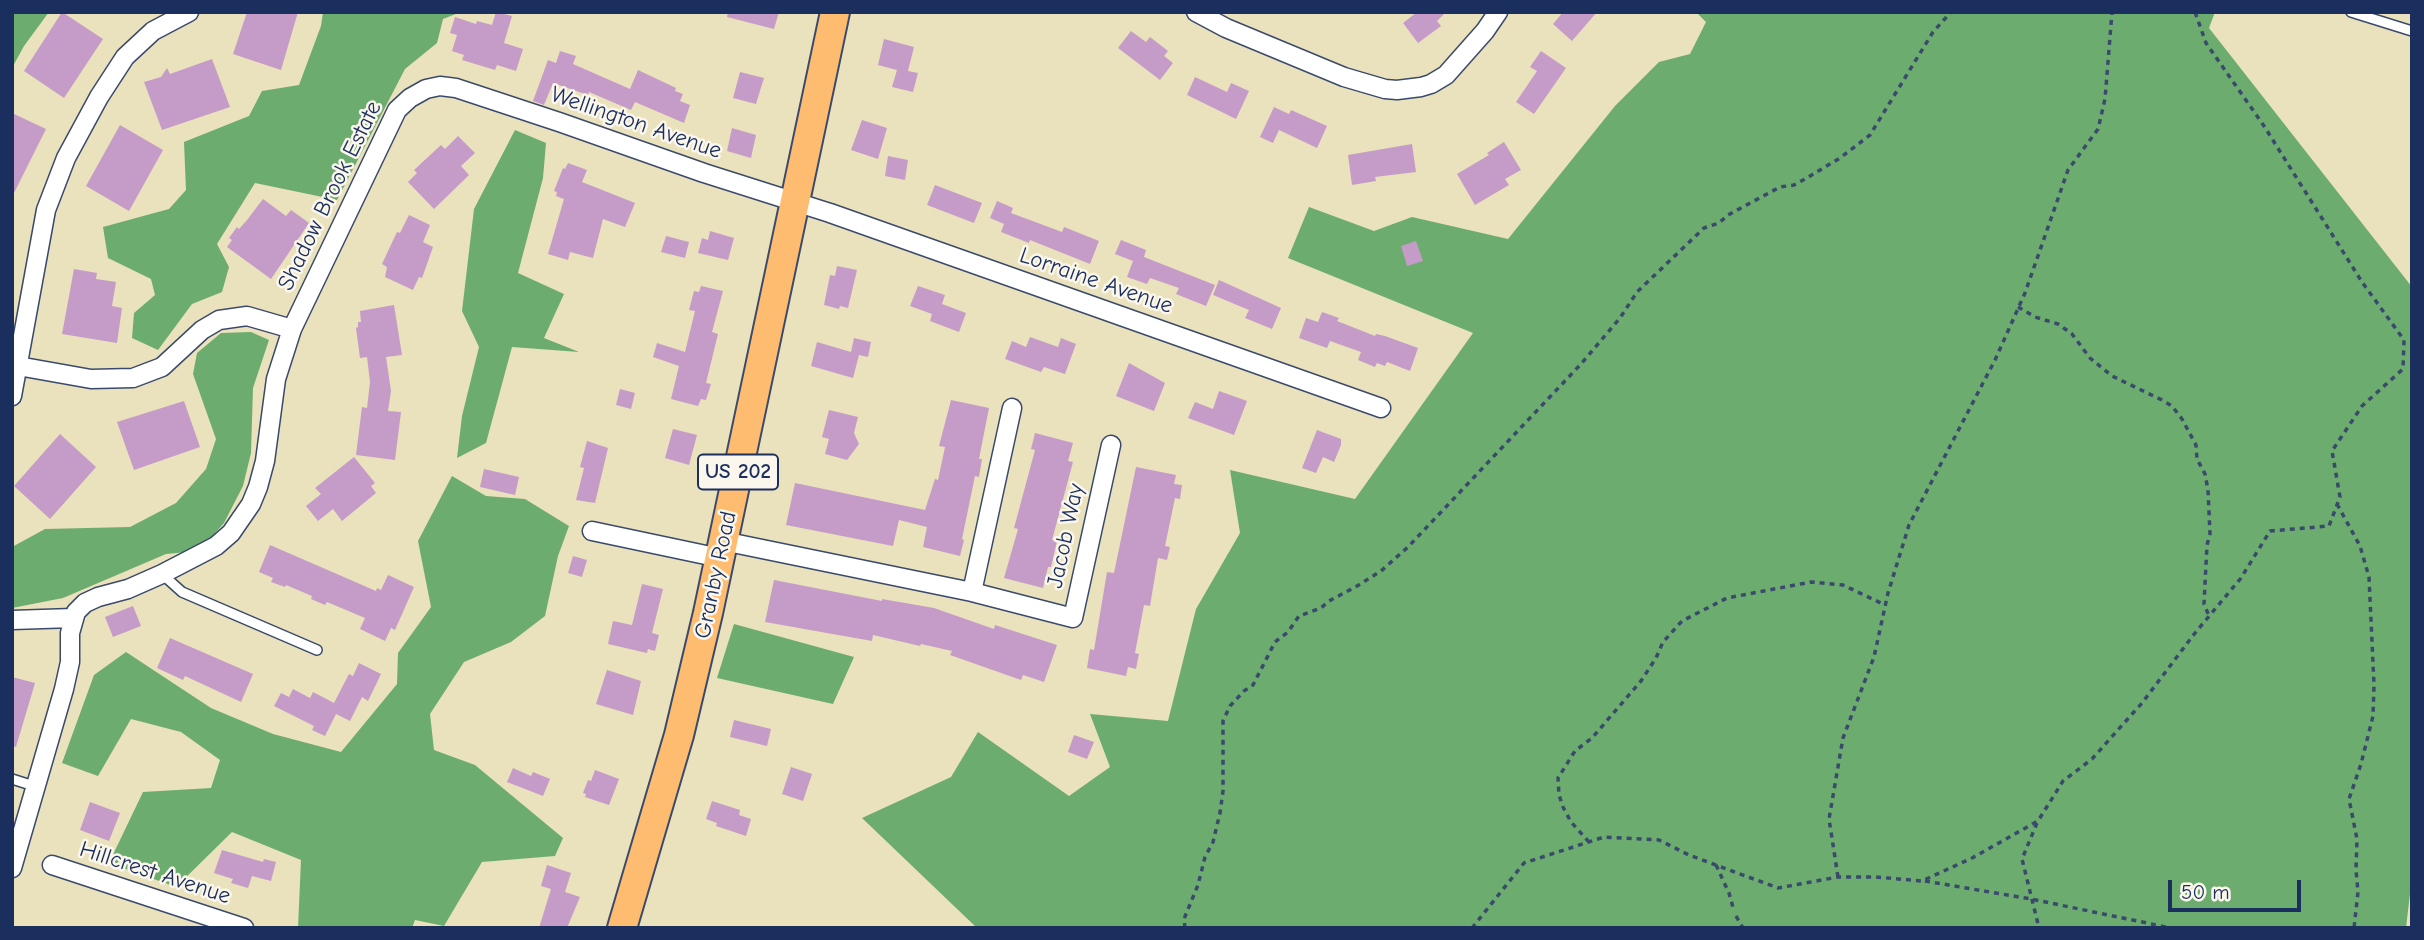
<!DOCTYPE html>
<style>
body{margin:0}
#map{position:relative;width:2424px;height:940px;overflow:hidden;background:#eae1bd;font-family:"Comic Neue",sans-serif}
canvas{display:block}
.frame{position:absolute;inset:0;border:14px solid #1b2f5e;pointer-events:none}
.scale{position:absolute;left:2168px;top:880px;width:133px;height:32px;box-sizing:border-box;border:4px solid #1b2f5e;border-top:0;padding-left:9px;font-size:21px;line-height:24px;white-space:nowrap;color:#1b2f5e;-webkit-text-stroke:5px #fbf7ec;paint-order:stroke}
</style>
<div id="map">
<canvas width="2424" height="940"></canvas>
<div class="frame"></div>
<div class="scale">50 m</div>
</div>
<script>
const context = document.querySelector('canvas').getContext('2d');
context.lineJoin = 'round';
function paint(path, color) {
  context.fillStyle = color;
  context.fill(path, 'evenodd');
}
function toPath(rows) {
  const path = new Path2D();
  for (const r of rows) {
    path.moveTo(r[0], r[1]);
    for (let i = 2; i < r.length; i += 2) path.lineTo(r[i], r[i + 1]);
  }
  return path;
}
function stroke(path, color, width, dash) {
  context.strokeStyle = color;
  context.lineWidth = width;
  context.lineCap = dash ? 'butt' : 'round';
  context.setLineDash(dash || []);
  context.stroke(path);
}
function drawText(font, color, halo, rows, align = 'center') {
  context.font = font + ' "Comic Neue",sans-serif';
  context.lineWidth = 5;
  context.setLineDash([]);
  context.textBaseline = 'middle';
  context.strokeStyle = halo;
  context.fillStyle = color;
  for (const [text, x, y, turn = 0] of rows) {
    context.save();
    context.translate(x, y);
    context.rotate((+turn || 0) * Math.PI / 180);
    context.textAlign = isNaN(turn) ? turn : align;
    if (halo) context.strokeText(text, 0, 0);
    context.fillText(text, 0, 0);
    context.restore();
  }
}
paint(toPath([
 [12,12,49,12,24,46,12,68],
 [323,12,461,12,443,19,437,43,405,69,337,200,255,183,217,244,229,267,222,292,192,304,158,350,132,338,134,313,155,295,151,279,108,258,103,227,169,209,186,190,184,142,249,116,262,91,299,85,321,26],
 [1696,12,2215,12,2209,28,2412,287,2412,877,2406,928,977,928,862,818,951,777,978,732,1069,796,1110,767,1090,714,1168,721,1196,609,1240,533,1230,470,1355,499,1473,333,1288,258,1309,207,1374,231,1412,217,1508,239,1615,106,1659,62,1690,54,1706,22],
 [515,130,546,143,543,178,518,273,564,294,544,338,579,352,512,347,486,443,457,458,462,416,479,347,462,311,474,209],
 [251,332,269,340,253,388,251,453,243,486,224,523,199,551,166,554,63,598,12,608,12,547,45,529,130,527,176,503,206,469,216,439,193,374,197,353,221,333],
 [452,476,486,496,525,499,569,526,558,556,545,616,511,642,464,662,430,714,434,750,475,765,563,838,555,856,482,862,444,926,415,920,412,928,298,928,301,860,232,832,176,887,109,863,143,792,211,788,220,760,181,732,131,719,98,776,62,763,94,675,126,652,211,708,273,734,341,752,397,684,398,653,431,607,418,541],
 [734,624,854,657,833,704,717,678]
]), '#6dac6f');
paint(toPath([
 [62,12,103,39,64,98,24,71],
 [247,12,298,12,281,70,233,54],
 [496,12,512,16,504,43,523,49,516,71,497,65,495,70,462,60,464,55,452,51,457,35,450,33,455,17,476,24,477,21,492,25],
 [728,12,779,12,774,29,727,17],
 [1417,12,1446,12,1437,21,1441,26,1418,43,1403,23],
 [1563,12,1597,12,1572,41,1553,24],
 [1131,31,1146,42,1150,37,1168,51,1164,56,1173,63,1160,80,1118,48],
 [884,39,914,47,908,71,918,73,913,92,892,87,897,70,878,65],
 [560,51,576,56,573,64,630,89,638,70,676,88,675,91,683,94,680,101,690,105,684,123,635,102,631,110,589,92,588,95,553,83,544,105,533,101,548,60,556,63],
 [1541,51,1566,68,1534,114,1516,102,1537,71,1530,67],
 [212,59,230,107,162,130,144,82,161,77,167,68,170,74],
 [740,72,764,78,756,104,733,98],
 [1195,77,1227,92,1231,83,1249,91,1236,119,1187,95],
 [1274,107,1289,114,1291,110,1327,126,1317,148,1279,130,1273,143,1260,137],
 [12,113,46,129,12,197],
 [862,120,887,128,878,159,851,150],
 [120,125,163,150,129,211,86,186],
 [732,128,756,135,751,158,727,151],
 [458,136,475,153,461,166,469,175,434,209,408,182,417,173,414,170,441,145,445,149],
 [1504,142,1521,170,1505,179,1509,185,1475,205,1457,174,1489,155,1487,153],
 [1412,144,1416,172,1375,177,1376,181,1352,185,1348,155],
 [888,156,908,160,905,180,885,176],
 [568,163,587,170,582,182,635,203,625,227,603,219,593,258,570,252,568,260,548,254,564,199,556,196,557,192,554,191,563,168,565,169],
 [935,185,982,203,974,223,927,205],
 [263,199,286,216,291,210,309,223,271,279,227,247,232,240,229,238,237,227,239,229,247,220],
 [997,201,1013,208,1011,213,1062,232,1064,227,1099,241,1090,264,1030,240,1029,243,1001,232,1004,224,990,218],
 [409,215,430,225,423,242,433,247,422,278,419,277,413,290,385,277,387,267,382,264,397,232,400,233],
 [710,231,734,238,728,260,698,253,702,238,708,240],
 [666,236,689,242,685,258,661,252],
 [1121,240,1146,250,1144,257,1215,285,1206,306,1176,294,1179,288,1150,278,1147,284,1127,277,1133,261,1115,254],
 [1416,241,1423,261,1407,266,1401,246],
 [837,266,857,270,848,308,840,306,839,309,824,305,830,275,835,276],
 [74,269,97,273,96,279,116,282,112,306,122,308,117,343,62,334],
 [1219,280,1281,308,1272,329,1245,318,1249,310,1213,295],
 [701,286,723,291,712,332,718,334,706,383,711,384,706,400,701,399,698,406,671,399,679,366,653,357,657,343,685,352,695,311,689,310,694,291,699,292],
 [918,286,945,295,942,304,966,313,959,332,930,321,932,314,910,306],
 [394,305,402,355,386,357,391,391,388,411,401,412,395,460,356,455,362,407,367,408,370,382,367,357,360,358,356,328,358,327,358,322,361,322,360,311],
 [1322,312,1339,318,1337,321,1375,336,1376,334,1385,336,1418,348,1410,371,1387,362,1385,366,1377,363,1375,367,1358,360,1361,352,1330,341,1327,348,1299,338,1306,318,1318,322],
 [1030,337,1058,347,1061,338,1076,344,1065,374,1044,367,1041,372,1005,359,1012,341,1026,347],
 [854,338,871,342,868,357,859,355,853,378,811,366,817,342,851,352],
 [1129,363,1165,383,1154,411,1116,396],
 [620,389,635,393,631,409,616,405],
 [1219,391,1247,401,1234,435,1188,418,1195,402,1213,409],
 [951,400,989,408,979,459,982,459,979,477,975,476,962,539,964,540,960,556,923,547,927,527,899,520,893,546,786,525,795,483,925,510,935,479,938,480,945,447,939,446],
 [184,401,200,447,134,470,117,422],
 [829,410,858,417,854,433,859,444,847,460,825,454,829,439,822,437],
 [673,429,697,435,689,465,665,458],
 [1317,430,1341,439,1341,445,1334,462,1323,457,1316,473,1302,468],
 [1035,433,1073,443,1068,461,1073,462,1052,540,1057,541,1051,567,1048,567,1043,588,1004,578,1018,529,1014,528,1035,450,1031,449],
 [60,434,96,467,50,519,14,486],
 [587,441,608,448,595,503,576,500,584,468,580,467],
 [354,457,375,483,371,486,376,493,342,521,333,509,318,521,306,506,321,494,315,488],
 [1136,467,1176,475,1174,484,1182,485,1180,499,1175,498,1165,546,1170,547,1167,560,1158,558,1150,606,1144,605,1135,653,1139,654,1136,669,1128,667,1126,676,1087,668,1090,649,1094,650,1107,572,1114,573],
 [484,469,519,477,515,495,480,487],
 [270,545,376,591,377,588,381,590,388,575,414,587,395,630,391,628,385,641,360,629,365,618,327,602,325,605,311,599,312,596,286,585,285,587,271,582,273,578,259,572],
 [573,556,587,560,582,577,568,573],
 [774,580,882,601,882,599,934,608,994,629,995,625,1057,645,1044,682,1023,675,1021,680,950,655,952,651,921,644,920,646,873,635,872,641,765,622],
 [642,584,663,589,652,633,659,635,655,651,648,649,647,653,608,644,613,621,632,625],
 [133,606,141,626,113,637,105,617],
 [170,638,253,674,241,702,185,676,183,680,157,668],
 [359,663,381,674,368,701,362,697,350,721,336,714,325,736,312,730,314,726,274,706,281,693,289,697,293,689,310,698,313,692,334,703,349,674,353,676],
 [607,670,641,681,633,715,596,704],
 [12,677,35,683,16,747,12,746],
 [734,720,771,729,767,746,730,737],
 [1074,735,1094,742,1087,759,1068,752],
 [791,767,812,774,803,801,782,794],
 [513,768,531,776,533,772,550,779,543,796,507,782],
 [595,770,619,779,609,805,585,797,586,794,583,793,588,780,591,781],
 [712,801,740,810,739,815,751,819,746,836,716,826,717,823,706,819],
 [90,802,120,813,109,841,80,830],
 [222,850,263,862,264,859,276,862,271,881,252,876,248,888,231,883,233,879,214,873],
 [547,865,571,873,565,892,580,897,567,928,539,928,551,889,541,886]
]), '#c59cc8');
const lane = toPath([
 [2351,12,2412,31],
 [162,574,182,592,317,650],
 [12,779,37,787]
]);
const street = toPath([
 [1196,12,1226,28,1344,77,1385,89,1397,90,1421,87,1431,84,1446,75,1485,31,1498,12],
 [18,366,91,379,133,378,162,367,202,330,219,320,247,316,292,329],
 [12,396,46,210,66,158,99,97,125,57,153,31,189,12],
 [592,531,720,558],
 [723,541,972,592,1073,618,1111,445],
 [972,592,1012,408],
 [12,620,73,618],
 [52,865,244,928],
 [12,868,64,689,70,662,70,633,76,612,85,603,98,597,128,589,162,574,216,546,231,533,251,504,258,487,265,461,276,379,292,329,397,110,410,98,426,89,440,86,456,88,559,122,704,173,830,213,1381,408]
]);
const primary = toPath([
 [622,928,679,735,708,613,835,12]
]);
stroke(lane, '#3a4a6c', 12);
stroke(street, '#3a4a6c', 21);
stroke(primary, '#3a4a6c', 32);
stroke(toPath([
 [2018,307,2035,317,2058,324,2072,334,2090,358,2112,376,2162,400,2172,406,2182,419,2196,445,2197,459,2205,474,2208,490,2210,534,2207,545,2204,604,2209,616],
 [2337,504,2360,546,2369,577,2374,685,2373,716,2361,764,2349,799,2357,839,2356,870,2358,892,2354,928],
 [2037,823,2022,859,2039,928],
 [1589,842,1571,822,1563,807,1559,795,1558,778,1575,751,1592,738,1641,681,1656,658,1663,642,1682,621,1727,598,1811,582,1843,585,1885,605],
 [1716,865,1729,893,1734,911],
 [1838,877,1829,819,1843,738,1874,657,1888,593,1909,525,1995,360,2025,293,2068,170,2098,129,2105,99,2112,12],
 [1925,881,2031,899,2171,928],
 [1736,916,1743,928],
 [1185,928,1184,919,1198,885,1205,857,1213,842,1220,813,1223,791,1223,721,1230,706,1244,691,1253,685,1275,642,1288,632,1299,616,1321,608,1329,601,1357,586,1381,571,1408,547,1581,364,1620,318,1637,292,1704,228,1719,223,1728,215,1780,187,1794,185,1805,179,1840,158,1870,135,1933,32,1951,12],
 [1472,928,1524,863,1604,837,1659,840,1689,855,1778,888,1838,877,1876,877,1922,881,1972,858,2038,821,2063,781,2092,759,2142,703,2195,633,2241,578,2270,531,2329,526,2340,497,2332,451,2362,406,2403,369,2404,340,2362,282,2264,126,2206,43,2195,12]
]), '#3a4a6c', 3.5, [5, 5]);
stroke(lane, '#fff', 9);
stroke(street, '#fff', 18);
stroke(primary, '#fdbc6f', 28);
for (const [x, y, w] of [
 [738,472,80]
]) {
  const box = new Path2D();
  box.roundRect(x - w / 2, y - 17.5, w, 35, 5);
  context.fillStyle = '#fbf7ec';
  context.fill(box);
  stroke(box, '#1b2f5e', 2);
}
drawText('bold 21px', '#1b2f5e', null, [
 ["US 202",738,472]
]);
drawText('23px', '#1b2f5e', '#fbf7ec', [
 ["Wellington Avenue",636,123,19],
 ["Shadow Brook Estate",330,196,-64],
 ["Lorraine Avenue",1096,281,19],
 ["Jacob Way",1066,536,-78],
 ["Granby Road",716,575,-78],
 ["Hillcrest Avenue",155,873,18]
]);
</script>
